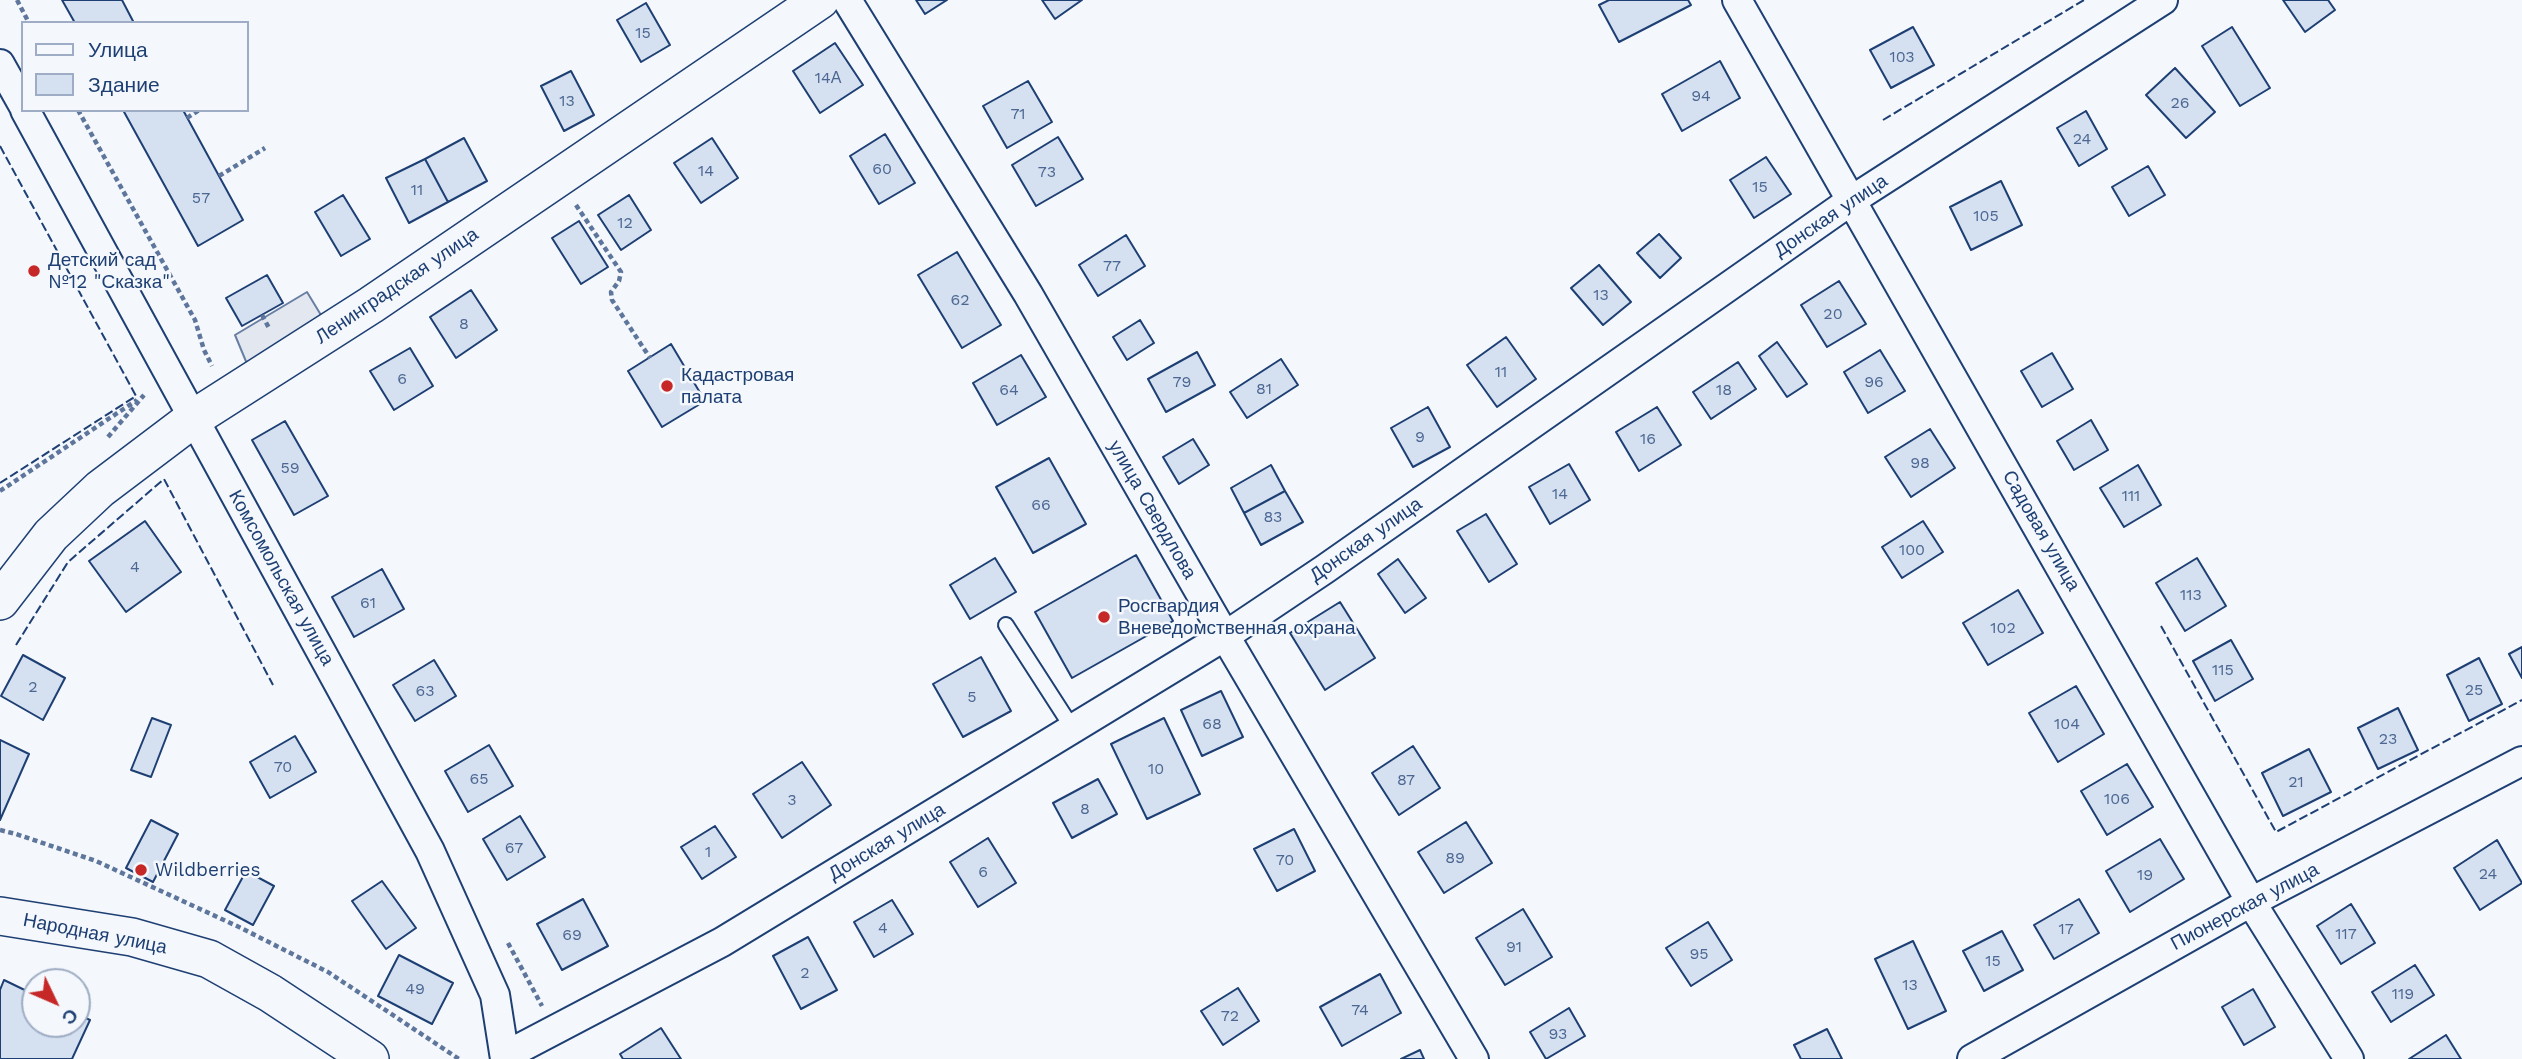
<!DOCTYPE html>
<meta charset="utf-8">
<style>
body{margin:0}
#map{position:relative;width:2522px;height:1059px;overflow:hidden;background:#f4f7fb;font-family:"Work Sans",sans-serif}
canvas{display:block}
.legend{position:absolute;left:21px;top:21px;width:228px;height:91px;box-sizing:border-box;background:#f4f7fb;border:2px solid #9eadc5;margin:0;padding:9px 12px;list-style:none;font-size:21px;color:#1d3f73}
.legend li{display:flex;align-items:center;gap:14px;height:35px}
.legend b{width:35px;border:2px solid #9eadc5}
.north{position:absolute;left:21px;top:968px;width:70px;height:70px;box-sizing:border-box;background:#f4f7fb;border:2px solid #9eadc5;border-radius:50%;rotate:134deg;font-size:19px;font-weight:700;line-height:28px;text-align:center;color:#1d3f73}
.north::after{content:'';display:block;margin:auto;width:24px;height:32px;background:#c62828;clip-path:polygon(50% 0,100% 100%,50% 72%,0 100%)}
</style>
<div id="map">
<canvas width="2522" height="1059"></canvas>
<ul class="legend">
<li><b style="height:9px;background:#f4f7fb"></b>Улица</li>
<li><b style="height:19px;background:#d5e0f0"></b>Здание</li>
</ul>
<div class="north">С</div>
</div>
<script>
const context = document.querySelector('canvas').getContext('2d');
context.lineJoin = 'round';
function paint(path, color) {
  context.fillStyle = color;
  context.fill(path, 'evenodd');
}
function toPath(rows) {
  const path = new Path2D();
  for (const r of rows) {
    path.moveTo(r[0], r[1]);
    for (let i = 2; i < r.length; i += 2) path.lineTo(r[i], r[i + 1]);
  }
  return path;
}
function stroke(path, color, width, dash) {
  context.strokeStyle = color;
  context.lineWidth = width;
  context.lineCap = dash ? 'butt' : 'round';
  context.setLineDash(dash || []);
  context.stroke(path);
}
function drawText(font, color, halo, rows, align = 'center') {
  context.font = font + ' "Work Sans",sans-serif';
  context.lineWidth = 5;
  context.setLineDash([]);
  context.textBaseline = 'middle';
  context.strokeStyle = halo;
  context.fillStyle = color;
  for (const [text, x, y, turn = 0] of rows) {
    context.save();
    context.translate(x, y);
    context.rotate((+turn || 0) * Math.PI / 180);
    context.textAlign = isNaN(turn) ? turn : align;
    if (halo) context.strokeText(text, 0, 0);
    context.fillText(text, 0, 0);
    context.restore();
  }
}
const parking = toPath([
 [307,292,327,325,250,371,235,335,307,292]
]);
paint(parking, '#e3e8f0');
stroke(parking, '#687fa3', 2);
const building = toPath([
 [62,0,122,0,134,23,75,23,62,0],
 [916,0,947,0,925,14,916,0],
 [1042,0,1082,0,1055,19,1042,0],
 [1609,0,1688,0,1691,5,1619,42,1599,5,1609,0],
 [2283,0,2328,0,2335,10,2305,32,2283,0],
 [646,3,670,45,641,62,617,20,646,3],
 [1913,27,1934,65,1891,88,1870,50,1913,27],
 [2232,27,2270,88,2240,106,2202,46,2232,27],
 [835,43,863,85,820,113,793,71,835,43],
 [1720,61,1740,98,1682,131,1662,94,1720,61],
 [2175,68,2215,112,2186,138,2146,95,2175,68],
 [571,71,594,115,564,131,541,86,571,71],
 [1028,81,1052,122,1007,148,983,106,1028,81],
 [123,110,183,110,243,220,198,246,123,110],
 [2086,111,2107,149,2079,166,2057,128,2086,111],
 [885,134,915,183,879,204,850,156,885,134],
 [1058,137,1083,179,1036,206,1012,165,1058,137],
 [464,138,487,181,448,202,425,159,464,138],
 [712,138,738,178,701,203,674,163,712,138],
 [1766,157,1791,194,1754,218,1730,180,1766,157],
 [425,159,448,202,409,223,386,178,425,159],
 [2148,166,2165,195,2129,216,2112,187,2148,166],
 [2001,181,2022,225,1971,250,1950,207,2001,181],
 [343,195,370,239,341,256,315,212,343,195],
 [629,195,651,230,621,250,598,215,629,195],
 [579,221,608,267,581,284,552,238,579,221],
 [1659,234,1681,258,1660,278,1637,253,1659,234],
 [1126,235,1145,266,1098,296,1079,265,1126,235],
 [957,252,1001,325,962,348,918,275,957,252],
 [1599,265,1631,302,1603,325,1571,288,1599,265],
 [267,275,283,303,242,326,226,298,267,275],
 [1839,281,1866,324,1827,347,1801,305,1839,281],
 [471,290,497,330,456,358,430,317,471,290],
 [1140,320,1154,343,1127,360,1113,337,1140,320],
 [1506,337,1536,379,1497,407,1467,365,1506,337],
 [1777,342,1807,384,1787,397,1759,356,1777,342],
 [671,344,705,401,662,427,628,371,671,344],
 [410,348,433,386,394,410,370,371,410,348],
 [1880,350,1905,391,1868,413,1844,372,1880,350],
 [1197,352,1215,385,1166,412,1148,379,1197,352],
 [2052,353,2073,389,2042,407,2021,371,2052,353],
 [1021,355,1046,397,997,425,973,383,1021,355],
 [1281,359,1298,385,1247,418,1230,392,1281,359],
 [1738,362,1756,389,1711,419,1693,392,1738,362],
 [1428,407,1450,447,1413,467,1391,428,1428,407],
 [1657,407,1681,445,1639,471,1616,432,1657,407],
 [2091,420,2108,450,2074,470,2057,441,2091,420],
 [285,421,328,496,294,515,252,440,285,421],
 [1930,429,1955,468,1911,497,1885,457,1930,429],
 [1193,439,1209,465,1179,484,1163,457,1193,439],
 [1049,458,1086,524,1033,553,996,487,1049,458],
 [1569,464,1590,500,1550,524,1529,487,1569,464],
 [1271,465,1285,491,1244,513,1231,488,1271,465],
 [2138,465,2161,505,2124,527,2100,488,2138,465],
 [1285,491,1303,522,1261,545,1244,513,1285,491],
 [1486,514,1517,564,1489,582,1457,531,1486,514],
 [145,521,181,572,126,612,89,561,145,521],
 [1923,521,1943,552,1902,578,1882,547,1923,521],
 [1136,555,1173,621,1072,678,1035,612,1136,555],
 [995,558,1016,592,970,619,950,585,995,558],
 [2197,558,2226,606,2185,631,2156,583,2197,558],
 [1398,559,1426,598,1405,613,1378,574,1398,559],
 [382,569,404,609,354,637,332,597,382,569],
 [2018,590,2043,633,1988,665,1963,623,2018,590],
 [1340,602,1375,658,1325,690,1290,633,1340,602],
 [2231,640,2253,679,2215,701,2193,661,2231,640],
 [2522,647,2522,678,2509,654,2522,647],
 [23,655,65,678,43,720,1,696,23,655],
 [981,657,1011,711,963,737,933,684,981,657],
 [2479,658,2502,704,2469,721,2447,675,2479,658],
 [434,660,456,696,415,721,393,685,434,660],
 [2076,686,2104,734,2058,762,2029,713,2076,686],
 [1221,691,1243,737,1202,756,1181,710,1221,691],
 [2398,708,2418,750,2378,769,2358,728,2398,708],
 [152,718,171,725,151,777,131,770,152,718],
 [1164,718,1200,794,1147,819,1111,744,1164,718],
 [295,736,316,772,270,798,250,762,295,736],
 [0,740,29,754,0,820,0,740],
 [489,745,513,786,468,812,445,771,489,745],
 [1413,746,1440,788,1399,815,1372,773,1413,746],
 [2309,749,2331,792,2283,816,2262,773,2309,749],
 [802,762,831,805,782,838,753,794,802,762],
 [2127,764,2153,807,2107,835,2081,791,2127,764],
 [1098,779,1117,814,1072,838,1053,803,1098,779],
 [520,816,545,857,507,880,483,839,520,816],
 [151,820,178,834,153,882,126,868,151,820],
 [1466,822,1492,863,1444,893,1418,852,1466,822],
 [715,826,736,857,702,879,681,847,715,826],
 [1294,829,1315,871,1277,891,1254,849,1294,829],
 [988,838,1016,883,978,907,950,862,988,838],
 [2160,839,2184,879,2130,912,2106,871,2160,839],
 [2497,840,2522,883,2480,910,2454,868,2497,840],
 [246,871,274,886,253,925,225,910,246,871],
 [382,881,416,928,386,949,352,901,382,881],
 [583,899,608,946,562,970,537,924,583,899],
 [2079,899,2099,933,2054,959,2034,925,2079,899],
 [892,900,913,934,874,957,854,922,892,900],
 [2351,904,2375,943,2341,964,2317,926,2351,904],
 [1523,909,1552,957,1505,985,1476,938,1523,909],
 [1708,922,1732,960,1691,986,1666,948,1708,922],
 [2002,931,2023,970,1984,991,1963,951,2002,931],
 [808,937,837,990,801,1009,773,956,808,937],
 [1913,941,1946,1011,1908,1029,1875,959,1913,941],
 [399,955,453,983,432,1024,378,996,399,955],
 [2415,965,2434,995,2391,1022,2372,992,2415,965],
 [1380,974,1401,1013,1342,1046,1320,1007,1380,974],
 [4,980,35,995,35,1024,77,1024,77,1014,90,1020,72,1059,0,1059,0,990,4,980],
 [1238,988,1259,1021,1223,1045,1201,1011,1238,988],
 [2253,989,2275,1027,2244,1045,2222,1007,2253,989],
 [1569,1008,1585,1036,1546,1059,1530,1032,1569,1008],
 [661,1028,681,1059,623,1059,620,1054,661,1028],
 [1827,1029,1842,1059,1801,1059,1794,1045,1827,1029],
 [2446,1035,2461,1059,2409,1059,2446,1035],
 [1420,1050,1424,1059,1401,1059,1420,1050]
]);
paint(building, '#d5e0f0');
stroke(building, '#1d3f73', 2);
const service = toPath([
 [1006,625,1073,729]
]);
const minor = toPath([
 [847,0,1028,294,1225,636,1474,1059],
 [1737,0,2251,902,2349,1059],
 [0,64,23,105],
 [25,110,430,851,495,995,505,1059],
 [505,1056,722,942,1225,636,1325,569,1852,200,2163,0],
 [1972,1059,2251,902,2522,761]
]);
const tertiary = toPath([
 [0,601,51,535,100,489,194,418,371,305,820,0],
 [0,916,132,937,209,959,270,993,370,1059]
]);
stroke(service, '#1d3f73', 18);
stroke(minor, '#1d3f73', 32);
stroke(tertiary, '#1d3f73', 40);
stroke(toPath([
 [17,0,29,23],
 [78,110,195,320,204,350,212,366],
 [187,118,199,110],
 [219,176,265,148],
 [576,205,621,272,619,281,611,292,612,300,650,358],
 [262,315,269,328],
 [108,437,144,395],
 [0,491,137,400],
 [0,830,16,834,96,861,239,927,328,972,459,1059],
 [508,943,542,1006]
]), '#5e769c', 4.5, [5, 3.5]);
stroke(service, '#f4f7fb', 14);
stroke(minor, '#f4f7fb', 28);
stroke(tertiary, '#f4f7fb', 37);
stroke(toPath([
 [1883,120,2084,0],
 [0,146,136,396,0,483],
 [2161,626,2276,832,2522,700],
 [16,645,68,562,164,479,273,685]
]), '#1d3f73', 2, [9, 3.5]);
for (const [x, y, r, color] of [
 [34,271,7,"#c62828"],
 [667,386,7,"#c62828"],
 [1104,617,7,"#c62828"],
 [141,870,7,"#c62828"]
]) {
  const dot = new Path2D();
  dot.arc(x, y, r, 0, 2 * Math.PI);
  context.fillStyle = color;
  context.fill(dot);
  stroke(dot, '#f4f7fb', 2.5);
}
drawText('16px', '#4b6792', null, [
 ["15",643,33],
 ["103",1902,57],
 ["14А",828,78],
 ["94",1701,96],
 ["13",567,101],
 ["26",2180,103],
 ["71",1018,114],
 ["24",2082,139],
 ["60",882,169],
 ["14",706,171],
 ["73",1047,172],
 ["15",1760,187],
 ["11",417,190],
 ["57",201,198],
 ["105",1986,216],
 ["12",625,223],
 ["77",1112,266],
 ["13",1601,295],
 ["62",960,300],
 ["20",1833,314],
 ["8",464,324],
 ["11",1501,372],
 ["6",402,379],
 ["79",1182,382],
 ["96",1874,382],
 ["81",1264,389],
 ["64",1009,390],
 ["18",1724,390],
 ["9",1420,437],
 ["16",1648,439],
 ["98",1920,463],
 ["59",290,468],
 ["14",1560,494],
 ["111",2131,496],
 ["66",1041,505],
 ["83",1273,517],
 ["100",1912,550],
 ["4",135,567],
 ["113",2191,595],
 ["61",368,603],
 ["102",2003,628],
 ["115",2223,670],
 ["2",33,687],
 ["25",2474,690],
 ["63",425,691],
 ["5",972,697],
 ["68",1212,724],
 ["104",2067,724],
 ["23",2388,739],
 ["70",283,767],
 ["10",1156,769],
 ["65",479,779],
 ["87",1406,780],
 ["21",2296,782],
 ["106",2117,799],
 ["3",792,800],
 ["8",1085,809],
 ["67",514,848],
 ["1",708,852],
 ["89",1455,858],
 ["70",1285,860],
 ["6",983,872],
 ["24",2488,874],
 ["19",2145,875],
 ["4",883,928],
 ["17",2066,929],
 ["117",2346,934],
 ["69",572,935],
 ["91",1514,947],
 ["95",1699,954],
 ["15",1993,961],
 ["2",805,973],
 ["13",1910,985],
 ["49",415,989],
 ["119",2403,994],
 ["74",1360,1010],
 ["72",1230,1016],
 ["93",1558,1034]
]);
drawText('19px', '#1d3f73', '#f4f7fb', [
 ["Донская улица",1831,216,-34],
 ["Ленинградская улица",397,286,-34],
 ["улица Свердлова",1152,510,60],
 ["Садовая улица",2041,531,60],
 ["Донская улица",1366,540,-35],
 ["Комсомольская улица",281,578,61],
 ["Донская улица",887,842,-31],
 ["Пионерская улица",2245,907,-28],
 ["Народная улица",95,934,11]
]);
drawText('19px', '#1d3f73', '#f4f7fb', [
 ["Детский сад",48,260],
 ["№12 \"Сказка\"",48,282],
 ["Кадастровая",681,375],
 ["палата",681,397],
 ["Росгвардия",1118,606],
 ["Вневедомственная охрана",1118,628],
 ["Wildberries",155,870]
], 'left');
</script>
